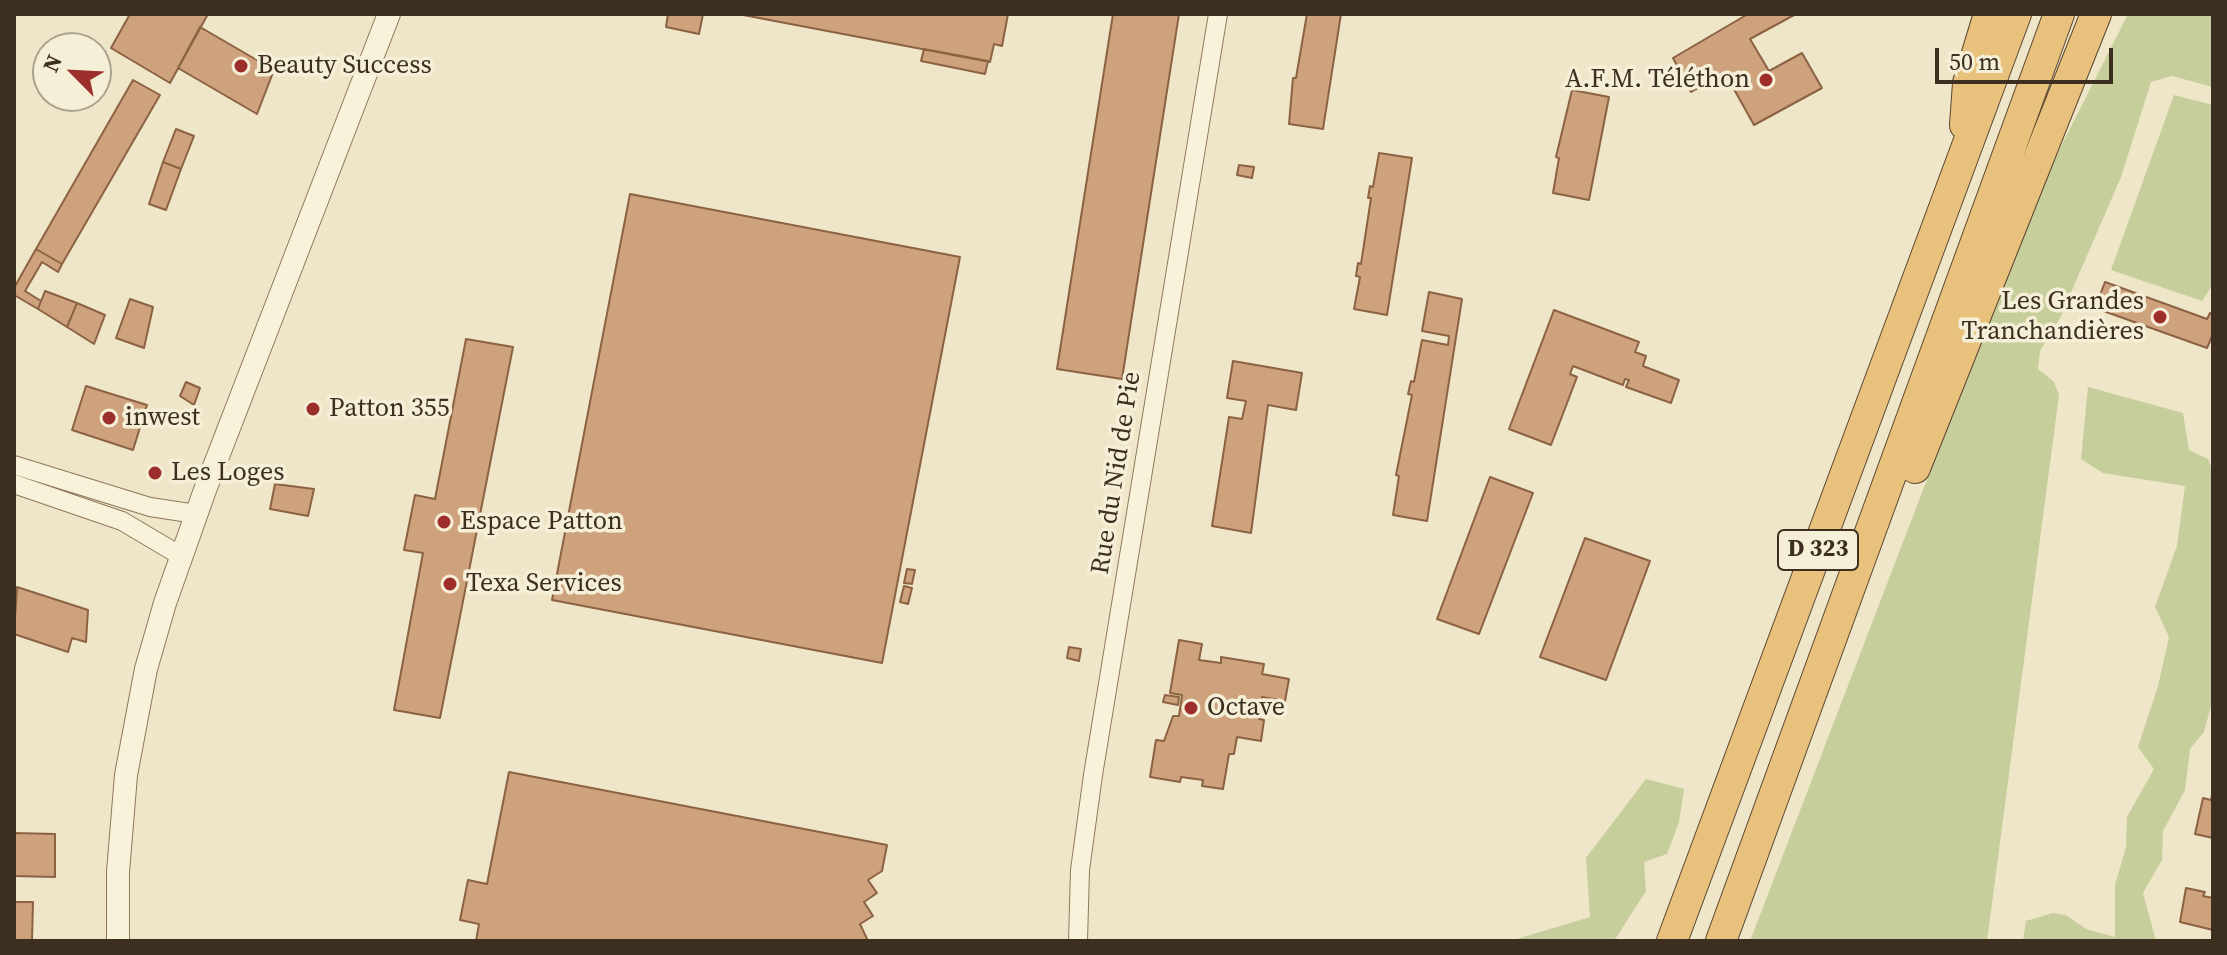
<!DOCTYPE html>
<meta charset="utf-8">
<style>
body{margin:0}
#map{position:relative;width:2227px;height:955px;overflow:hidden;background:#efe5c8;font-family:"Source Serif 4",serif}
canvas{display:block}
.frame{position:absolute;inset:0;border:16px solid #3c2f20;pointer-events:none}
.north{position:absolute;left:32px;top:32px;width:80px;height:80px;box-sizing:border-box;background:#f6efd7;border:2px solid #aca28e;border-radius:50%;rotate:294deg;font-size:22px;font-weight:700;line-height:32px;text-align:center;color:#3c2f20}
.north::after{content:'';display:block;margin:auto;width:28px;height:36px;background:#9c2f2b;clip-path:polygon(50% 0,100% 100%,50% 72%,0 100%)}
.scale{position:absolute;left:1935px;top:48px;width:178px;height:36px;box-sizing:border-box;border:4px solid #3c2f20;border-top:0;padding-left:10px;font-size:24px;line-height:28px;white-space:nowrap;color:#3c2f20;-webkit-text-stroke:6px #f6efd7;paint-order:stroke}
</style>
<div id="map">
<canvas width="2227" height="955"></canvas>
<div class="frame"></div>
<div class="north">N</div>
<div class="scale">50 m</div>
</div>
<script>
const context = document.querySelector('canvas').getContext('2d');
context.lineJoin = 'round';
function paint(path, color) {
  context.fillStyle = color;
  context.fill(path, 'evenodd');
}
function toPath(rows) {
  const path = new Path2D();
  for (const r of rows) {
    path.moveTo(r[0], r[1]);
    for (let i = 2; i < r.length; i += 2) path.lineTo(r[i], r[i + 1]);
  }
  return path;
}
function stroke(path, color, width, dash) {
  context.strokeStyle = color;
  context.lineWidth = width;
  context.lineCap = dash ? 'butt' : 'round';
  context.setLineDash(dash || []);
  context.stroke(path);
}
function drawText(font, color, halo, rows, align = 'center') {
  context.font = font + ' "Source Serif 4",serif';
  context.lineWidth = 7;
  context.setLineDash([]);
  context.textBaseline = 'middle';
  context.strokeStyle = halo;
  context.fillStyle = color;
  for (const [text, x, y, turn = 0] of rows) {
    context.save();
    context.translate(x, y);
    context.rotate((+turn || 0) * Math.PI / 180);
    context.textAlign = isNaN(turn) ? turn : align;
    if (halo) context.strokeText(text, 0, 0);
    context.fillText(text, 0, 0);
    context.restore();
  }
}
paint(toPath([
 [2128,14,2213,14,2213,87,2172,76,2151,82,2121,177,2060,318,2040,351,2038,369,2054,382,2059,395,1987,941,1750,941,2035,198],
 [2174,95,2213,105,2213,284,2202,301,2111,270],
 [2088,387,2183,413,2189,450,2208,459,2213,472,2213,698,2204,732,2190,749,2185,790,2163,831,2162,860,2143,893,2156,941,2023,941,2026,921,2053,913,2066,915,2086,929,2115,937,2115,885,2126,847,2127,817,2154,769,2138,747,2158,686,2169,637,2155,607,2177,546,2185,486,2103,473,2081,459],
 [1646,779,1684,789,1679,822,1667,854,1644,862,1646,891,1614,941,1510,941,1590,917,1586,858]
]), '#c6ce9b');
const building = toPath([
 [130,14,208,14,170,83,111,48,130,14],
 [668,14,703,14,699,34,666,27,668,14],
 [738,14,1008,14,1002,46,994,44,990,62,738,14],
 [1113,14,1179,14,1122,379,1057,369,1113,14],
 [1307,14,1341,14,1323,129,1289,124,1293,78,1296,78,1307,14],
 [1748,14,1796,14,1750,39,1769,71,1802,53,1822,88,1754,125,1725,73,1691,92,1673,58,1748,14],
 [200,27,274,70,257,114,178,68,200,27],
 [924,49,988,61,985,74,921,61,924,49],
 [133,80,160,95,62,264,36,249,133,80],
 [1572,90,1609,97,1589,200,1553,193,1559,158,1556,157,1572,90],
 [176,129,194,136,181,169,163,162,176,129],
 [1379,153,1412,158,1387,315,1354,309,1360,277,1356,276,1358,263,1361,264,1371,198,1368,198,1370,186,1373,187,1379,153],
 [163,162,181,169,166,210,149,204,163,162],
 [1239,165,1254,167,1252,178,1237,175,1239,165],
 [630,194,960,257,882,663,552,600,630,194],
 [36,249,62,264,58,272,42,262,25,291,41,301,38,309,14,295,14,288,36,249],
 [2105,282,2207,319,2210,313,2213,315,2213,334,2207,348,2095,308,2105,282],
 [45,291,77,303,67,327,38,309,45,291],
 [1429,292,1462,299,1427,521,1393,515,1399,476,1396,475,1412,395,1408,394,1411,381,1414,382,1422,340,1448,345,1449,336,1422,331,1429,292],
 [130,299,153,307,144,348,116,338,130,299],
 [77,303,105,315,94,344,67,327,77,303],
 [1554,310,1639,342,1635,352,1646,356,1643,366,1679,380,1671,403,1626,387,1629,380,1625,379,1623,385,1573,366,1570,374,1577,377,1551,445,1509,429,1554,310],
 [466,339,513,347,440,718,394,710,423,553,404,550,415,495,435,499,466,339],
 [1233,361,1302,373,1296,410,1268,405,1251,533,1212,526,1229,417,1242,419,1246,401,1227,398,1233,361],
 [186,382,200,388,194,405,180,396,186,382],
 [86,386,147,405,133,450,72,430,86,386],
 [310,402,318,403,315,417,308,415,310,402],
 [1490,477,1533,493,1479,634,1437,619,1490,477],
 [275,484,314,489,308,516,270,509,275,484],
 [1585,538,1650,561,1606,680,1540,657,1585,538],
 [907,569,915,570,912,584,904,583,907,569],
 [904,586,912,588,908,604,900,602,904,586],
 [17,587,88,610,86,642,72,638,68,652,14,634,17,587],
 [1179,640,1202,644,1199,660,1221,663,1221,657,1264,664,1262,674,1289,679,1285,701,1262,697,1259,719,1264,720,1261,741,1237,737,1234,754,1229,754,1223,789,1202,786,1203,780,1181,777,1180,782,1150,777,1156,740,1164,741,1173,716,1179,716,1182,695,1170,693,1179,640],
 [1069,647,1081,649,1079,661,1067,658,1069,647],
 [1165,695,1179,697,1178,705,1163,702,1165,695],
 [509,772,887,845,882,871,868,880,877,893,864,902,873,916,860,924,868,941,476,941,479,924,460,920,468,880,487,884,509,772],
 [2213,792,2213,838,2195,834,2203,798,2211,800,2213,792],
 [14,833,55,834,55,877,14,876,14,833],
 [2186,888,2205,892,2203,896,2213,898,2213,930,2180,922,2186,888],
 [14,902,33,902,32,941,14,941,14,902]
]);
paint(building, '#cea27d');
stroke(building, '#8b6242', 2);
const minor = toPath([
 [14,465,150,507,196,514],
 [14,484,122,521,181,556],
 [1078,941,1080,870,1093,775,1218,14]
]);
const tertiary = toPath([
 [118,941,118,872,126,775,146,669,165,603,205,490,389,14]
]);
const trunk = toPath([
 [1965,125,1968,83,1989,14],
 [1915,468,2096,14],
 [1672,941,2016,14],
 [1721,941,2059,14]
]);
stroke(minor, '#8c785c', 20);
stroke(tertiary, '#8c785c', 24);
stroke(trunk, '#5a4530', 32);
stroke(minor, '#f9f2db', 18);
stroke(tertiary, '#f9f2db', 22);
stroke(trunk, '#e8c27c', 30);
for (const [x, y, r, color] of [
 [241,66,8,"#9c2f2b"],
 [1766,80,8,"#9c2f2b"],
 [2160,317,8,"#9c2f2b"],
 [313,409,8,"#9c2f2b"],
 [109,418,8,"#9c2f2b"],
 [155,473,8,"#9c2f2b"],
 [444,522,8,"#9c2f2b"],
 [450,584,8,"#9c2f2b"],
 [1191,708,8,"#9c2f2b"]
]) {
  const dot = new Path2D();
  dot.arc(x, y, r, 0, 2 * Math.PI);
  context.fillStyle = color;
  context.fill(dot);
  stroke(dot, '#f6efd7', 3);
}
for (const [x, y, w] of [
 [1818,550,80]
]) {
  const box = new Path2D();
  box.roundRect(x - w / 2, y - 20, w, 40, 6);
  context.fillStyle = '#f6efd7';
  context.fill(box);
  stroke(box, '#3c2f20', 2);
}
drawText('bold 24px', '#3c2f20', null, [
 ["D 323",1818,550]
]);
drawText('26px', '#3c2f20', '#f6efd7', [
 ["Beauty Success",257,66],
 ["A.F.M. Téléthon",1750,80,"right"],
 ["Les Grandes",2144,302,"right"],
 ["Tranchandières",2144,332,"right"],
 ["Patton 355",329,409],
 ["inwest",125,418],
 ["Les Loges",171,473],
 ["Espace Patton",460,522],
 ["Texa Services",466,584],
 ["Octave",1207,708]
], 'left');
drawText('26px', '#3c2f20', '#f6efd7', [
 ["Rue du Nid de Pie",1117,473,-81]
]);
</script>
